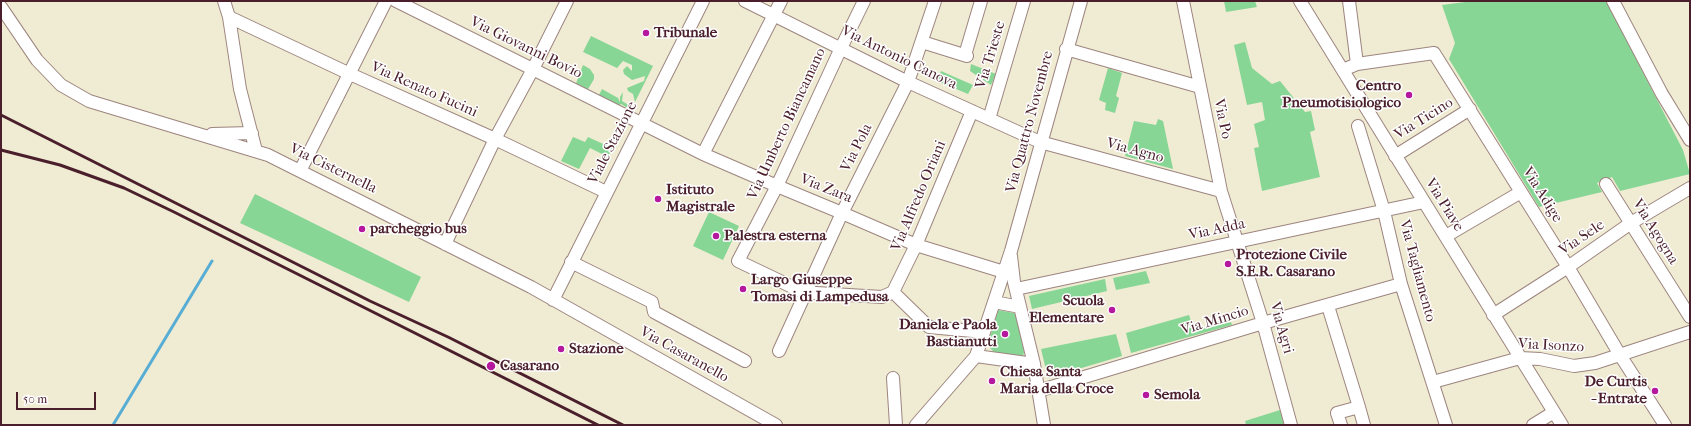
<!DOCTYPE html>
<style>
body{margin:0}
#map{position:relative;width:1691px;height:426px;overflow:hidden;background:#f0ebd3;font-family:"IM FELL French Canon",serif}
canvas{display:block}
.frame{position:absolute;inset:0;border:2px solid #4a1f2b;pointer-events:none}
.scale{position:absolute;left:16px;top:392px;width:80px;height:18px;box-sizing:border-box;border:2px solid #4a1f2b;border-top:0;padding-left:5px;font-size:12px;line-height:14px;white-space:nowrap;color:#4a1f2b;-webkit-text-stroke:3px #fff;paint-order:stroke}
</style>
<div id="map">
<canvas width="1691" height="426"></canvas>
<div class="frame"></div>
<div class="scale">50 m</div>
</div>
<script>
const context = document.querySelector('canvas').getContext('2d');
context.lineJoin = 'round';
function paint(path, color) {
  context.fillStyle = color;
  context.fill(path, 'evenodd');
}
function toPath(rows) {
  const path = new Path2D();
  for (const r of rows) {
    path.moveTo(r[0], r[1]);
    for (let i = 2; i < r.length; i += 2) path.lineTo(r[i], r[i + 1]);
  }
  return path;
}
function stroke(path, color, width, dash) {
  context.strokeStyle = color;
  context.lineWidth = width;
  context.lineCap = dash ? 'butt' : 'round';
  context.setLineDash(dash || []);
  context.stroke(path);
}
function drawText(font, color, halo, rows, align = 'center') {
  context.font = font + ' "IM FELL French Canon",serif';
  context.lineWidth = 3;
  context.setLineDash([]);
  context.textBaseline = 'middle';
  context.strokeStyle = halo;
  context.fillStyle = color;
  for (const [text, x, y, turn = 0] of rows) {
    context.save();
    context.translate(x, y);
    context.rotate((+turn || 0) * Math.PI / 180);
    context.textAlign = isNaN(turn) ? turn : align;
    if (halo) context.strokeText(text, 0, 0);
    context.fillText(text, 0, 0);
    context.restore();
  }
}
paint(toPath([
 [1224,1,1255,1,1257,7,1226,12],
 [1473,1,1606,1,1683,150,1690,174,1620,191,1612,177,1597,183,1602,192,1539,207,1449,59,1455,43,1442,5],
 [591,36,653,66,635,102,633,94,628,91,627,88,644,81,645,76,632,80,624,74,623,70,627,66,632,71,632,65,623,61,617,68,583,52],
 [1245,42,1252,68,1272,84,1280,81,1305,112,1311,111,1315,130,1310,132,1320,177,1262,191,1254,148,1259,147,1254,124,1265,120,1262,102,1247,105,1234,45],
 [971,64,996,74,991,85,970,71],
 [583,65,590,69,594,75,594,79,587,91,575,86],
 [1108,68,1122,73,1116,96,1119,98,1115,113,1105,110,1106,103,1099,100],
 [941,71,973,85,968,94,937,81],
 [602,89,618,98,620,102,620,97,623,92,622,101,627,104,632,104,631,107,626,107,621,104,618,106,598,97],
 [1158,119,1163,121,1173,169,1125,156,1134,121,1156,125],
 [573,137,585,142,588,137,612,148,608,157,590,148,579,169,561,161],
 [255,194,421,277,409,302,240,223],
 [709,212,739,226,723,260,693,246],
 [1146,271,1150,283,1116,290,1113,278],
 [1105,279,1107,291,1032,309,1029,296],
 [998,310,1014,313,1016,315,1024,352,1023,357,996,354,989,347,988,344],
 [1189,315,1194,331,1231,322,1232,325,1131,353,1126,333],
 [1116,334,1122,356,1048,378,1041,349],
 [1280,410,1284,425,1246,425,1245,421]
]), '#87d695');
stroke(toPath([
 [113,425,212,261]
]), '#58add4', 3);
const minor = toPath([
 [224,1,229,17,240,89,256,151],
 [396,1,703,154,777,186,842,213,916,245,1004,272],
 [745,1,908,82,1040,142,1221,191],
 [864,1,841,48,777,186,738,261,805,293,816,293,882,297,893,292,929,327,984,332],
 [1183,1,1221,191,1263,323,1291,425],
 [1300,1,1562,425],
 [1349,1,1357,64],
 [1613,1,1662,94,1690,140],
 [1,7,37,60,61,85,89,101,268,155,531,287,776,425],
 [229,17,350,74,495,139,606,192],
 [922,42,967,56],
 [1066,49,1200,87],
 [965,55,981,1],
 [1343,70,1357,64,1434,53,1568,267,1620,355,1665,425],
 [989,119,1024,1],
 [1358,126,1384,211,1401,284,1446,425],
 [212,134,252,133],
 [703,154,781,1],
 [1395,156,1470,109],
 [300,171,386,1],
 [1606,184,1690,317],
 [1446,236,1521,192],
 [445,244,495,139,533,69,567,1],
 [1011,256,1014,282,1034,364,1044,425],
 [571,262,652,302,654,312,745,361],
 [1016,289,1424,202],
 [893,292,916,245,972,111],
 [553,300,703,1],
 [994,302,1020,307],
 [1328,306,1359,407],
 [1493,315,1568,267,1631,223,1690,188],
 [779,351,842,213,908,82,935,1],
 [976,356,1034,364],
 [893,378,896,425],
 [1433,382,1520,358,1540,359,1574,366,1595,363,1690,332],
 [1038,391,1263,323,1401,284],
 [916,425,976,356,1011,251,1081,1],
 [1341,425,1337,413,1359,407,1364,425],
 [1533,425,1554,412]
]);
stroke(minor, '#9d857f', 14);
stroke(minor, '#fff', 12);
stroke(toPath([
 [1,115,370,301,448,337,623,425],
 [1,150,60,165,124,188,174,212,598,425]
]), '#4a1f2b', 3);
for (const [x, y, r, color] of [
 [646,33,4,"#b5179e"],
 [1409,95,4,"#b5179e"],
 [658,199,4,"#b5179e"],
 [362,229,4,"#b5179e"],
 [716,236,4,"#b5179e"],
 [1228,264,4,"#b5179e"],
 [743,289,4,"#b5179e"],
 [1112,310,4,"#b5179e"],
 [1005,334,4,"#b5179e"],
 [561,349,4,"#b5179e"],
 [491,366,5,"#b5179e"],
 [992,381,4,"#b5179e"],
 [1655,391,4,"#b5179e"],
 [1146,395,4,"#b5179e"]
]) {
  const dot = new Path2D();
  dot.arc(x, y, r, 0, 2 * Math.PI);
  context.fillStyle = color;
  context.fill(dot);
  stroke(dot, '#fff', 1.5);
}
drawText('bold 15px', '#4a1f2b', '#fff', [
 ["Tribunale",654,33],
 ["Centro",1401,86,"right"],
 ["Pneumotisiologico",1401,103,"right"],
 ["Istituto",666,190],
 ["Magistrale",666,207],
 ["parcheggio bus",370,229],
 ["Palestra esterna",724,236],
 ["Protezione Civile",1236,255],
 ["S.E.R. Casarano",1236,272],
 ["Largo Giuseppe",751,280],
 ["Tomasi di Lampedusa",751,297],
 ["Scuola",1104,301,"right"],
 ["Elementare",1104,318,"right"],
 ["Daniela e Paola",997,325,"right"],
 ["Bastianutti",997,342,"right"],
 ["Stazione",569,349],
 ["Casarano",500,366],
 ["Chiesa Santa",1000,372],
 ["Maria della Croce",1000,389],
 ["De Curtis",1647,382,"right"],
 ["- Entrate",1647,399,"right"],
 ["Semola",1154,395]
], 'left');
drawText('15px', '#4a1f2b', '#fff', [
 ["Via Giovanni Bovio",526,48,26],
 ["Via Trieste",991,55,-73],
 ["Via Antonio Canova",899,58,26],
 ["Via Renato Fucini",424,90,24],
 ["Via Po",1222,119,78],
 ["Via Ticino",1424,119,-32],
 ["Via Quattro Novembre",1030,122,-75],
 ["Via Umberto Biancamano",787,124,-65],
 ["Viale Stazione",613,143,-63],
 ["Via Pola",857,148,-63],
 ["Via Agno",1135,151,15],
 ["Via Cisternella",333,169,26],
 ["Via Zara",826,189,22],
 ["Via Adige",1542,195,58],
 ["Via Alfredo Oriani",919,196,-67],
 ["Via Piave",1444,205,58],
 ["Via Adda",1217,230,-12],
 ["Via Agogna",1655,232,58],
 ["Via Sele",1582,238,-34],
 ["Via Tagliamento",1417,271,75],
 ["Via Mincio",1215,321,-17],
 ["Via Agri",1281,328,74],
 ["Via Isonzo",1551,346,3],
 ["Via Casaranello",684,355,29]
]);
</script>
